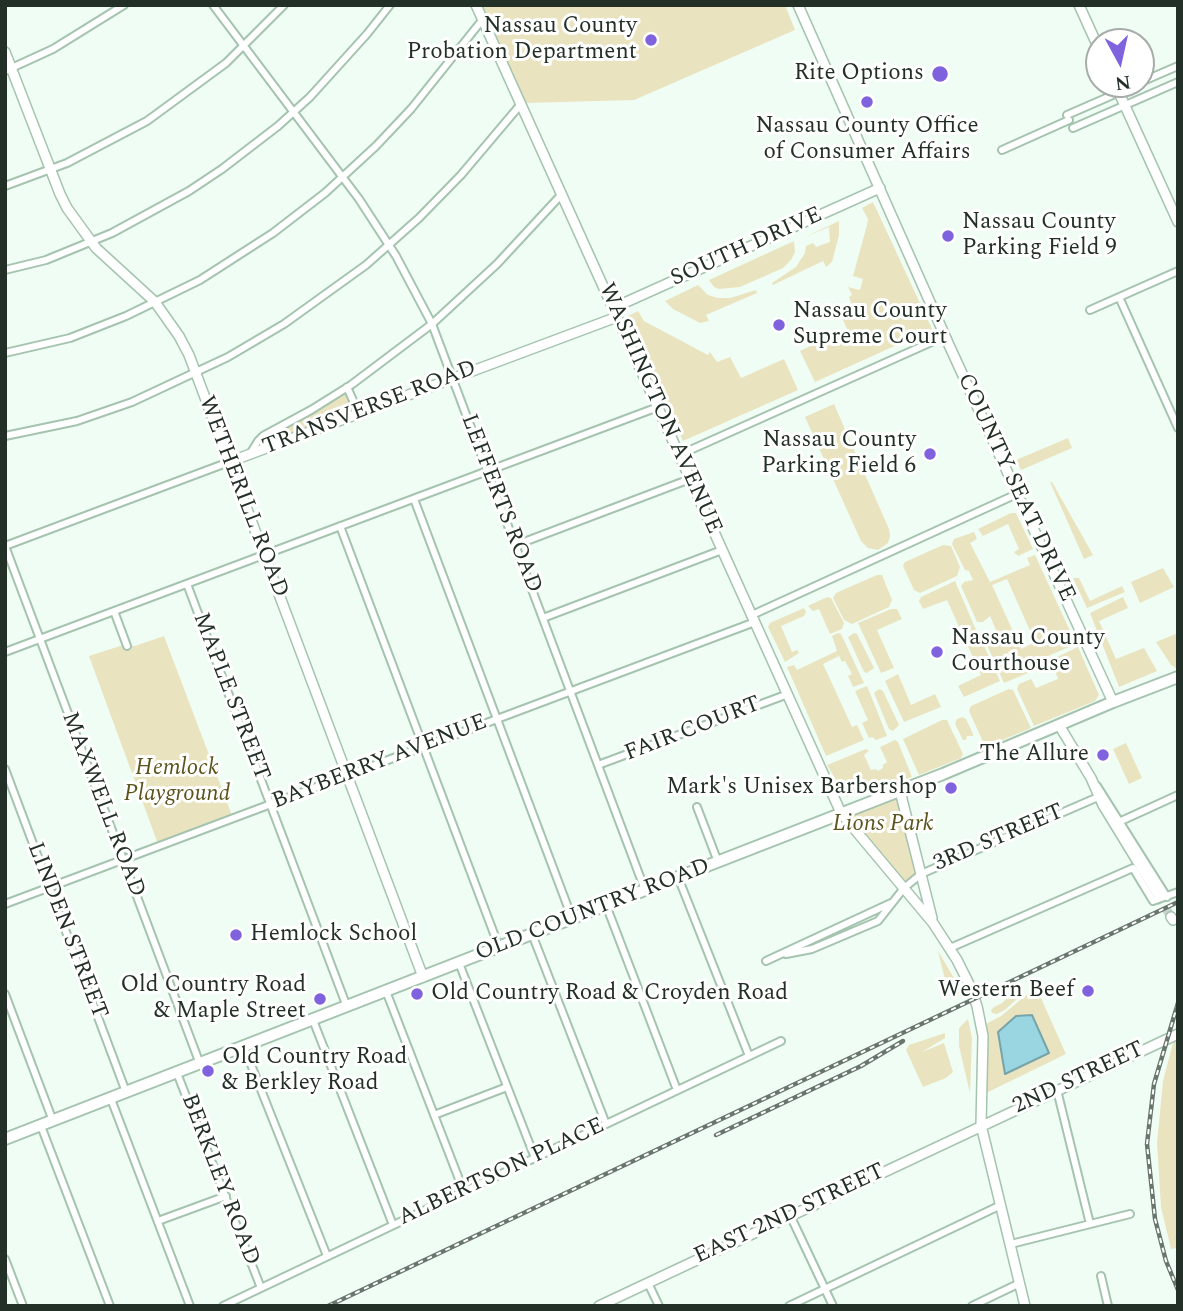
<!DOCTYPE html>
<style>
body{margin:0}
#map{position:relative;width:1183px;height:1311px;overflow:hidden;background:#f0fdf4;font-family:Spectral,serif}
canvas{display:block}
.frame{position:absolute;inset:0;border:7px solid #233027;pointer-events:none}
.north{position:absolute;left:1085px;top:28px;width:70px;height:70px;box-sizing:border-box;background:#fff;border:2px solid #a7aca9;border-radius:50%;rotate:172deg;font-size:19px;font-weight:700;line-height:28px;text-align:center;color:#233027}
.north::after{content:'';display:block;margin:auto;width:24px;height:32px;background:#7f62dd;clip-path:polygon(50% 0,100% 100%,50% 72%,0 100%)}
</style>
<div id="map">
<canvas width="1183" height="1311"></canvas>
<div class="frame"></div>
<div class="north">N</div>
</div>
<script>
const context = document.querySelector('canvas').getContext('2d');
context.lineJoin = 'round';
function paint(path, color) {
  context.fillStyle = color;
  context.fill(path, 'evenodd');
}
function toPath(rows) {
  const path = new Path2D();
  for (const r of rows) {
    path.moveTo(r[0], r[1]);
    for (let i = 2; i < r.length; i += 2) path.lineTo(r[i], r[i + 1]);
  }
  return path;
}
function stroke(path, color, width, dash) {
  context.strokeStyle = color;
  context.lineWidth = width;
  context.lineCap = dash ? 'butt' : 'round';
  context.setLineDash(dash || []);
  context.stroke(path);
}
function drawText(font, color, halo, rows, align = 'center') {
  context.font = font + ' Spectral,serif';
  context.lineWidth = 6;
  context.setLineDash([]);
  context.textBaseline = 'middle';
  context.strokeStyle = halo;
  context.fillStyle = color;
  for (const [text, x, y, turn = 0] of rows) {
    context.save();
    context.translate(x, y);
    context.rotate((+turn || 0) * Math.PI / 180);
    context.textAlign = isNaN(turn) ? turn : align;
    if (halo) context.strokeText(text, 0, 0);
    context.fillText(text, 0, 0);
    context.restore();
  }
}
paint(toPath([
 [480,5,785,5,795,30,634,100,526,103],
 [873,202,932,329,815,382,800,351,847,329,838,309,851,303,849,297,852,295,848,287,860,290,863,279,853,276,867,225,868,219,862,208],
 [839,221,839,235,832,262,826,267,823,261,773,285,772,283,796,267,805,253,806,246,813,243,816,247,830,242,829,227,805,237],
 [794,241,795,252,791,260,783,268,740,287,719,289,714,287,709,280],
 [698,285,708,295,718,298,730,298,756,290,757,293,706,315,709,321,700,323,673,309,665,301],
 [638,311,644,321,708,355,710,352,717,362,730,357,741,378,784,359,798,390,683,441,628,316],
 [347,387,359,413,250,454,258,441],
 [834,404,889,529,890,536,888,543,878,550,868,548,861,541,805,417],
 [1068,438,1072,448,1021,470,1016,460],
 [1050,482,1052,482,1093,555,1084,559],
 [1011,513,1016,513,1033,549,1018,556,1014,552,1019,549,1008,524,983,536,978,529],
 [974,532,977,539,970,543,990,582,1030,565,1027,558,1035,555,1076,644,1025,666,1028,673,1004,683,987,645,991,638,999,637,990,616,983,622,977,622,961,586,964,582,973,580,969,571,965,570,952,544,954,539],
 [1007,579,1035,642,1021,649,992,585],
 [943,545,951,546,960,567,957,576,920,593,914,590,903,566,905,562],
 [1163,568,1174,587,1140,603,1131,582],
 [877,575,882,575,892,600,889,607,852,624,844,620,833,598,836,593],
 [1073,578,1079,578,1090,601,1122,586,1125,592,1087,608],
 [955,581,976,630,966,635,969,642,980,637,1000,681,964,697,958,686,981,675,947,600,923,609,919,601,921,597],
 [827,597,831,598,844,623,842,629,830,634,819,609,813,611,808,606],
 [1123,597,1128,608,1099,621,1116,659,1144,648,1157,671,1119,687,1090,613],
 [804,608,806,612,804,616,781,626,792,652,797,650,799,653,785,662,768,627,770,623],
 [891,609,897,609,902,619,877,630,894,668,881,673,858,623],
 [838,633,841,634,864,683,853,687,848,676,852,674,845,661,842,662,839,656,823,664,852,727,857,725,864,740,826,756,787,667,794,665,797,670,837,651,832,636],
 [854,633,857,634,874,668,867,673,864,672,848,637],
 [1178,633,1178,669,1171,665,1156,642],
 [164,636,233,818,158,844,89,656,120,646,135,646],
 [1078,647,1099,695,1095,701,1034,726,1017,689,1019,684,1031,679,1036,688,1058,679,1051,660],
 [898,674,911,705,935,694,941,707,904,722,885,681],
 [867,686,887,736,876,740,872,737,869,738,862,723,868,720,855,691],
 [879,689,883,691,899,725,893,731,889,729,874,693],
 [1009,689,1013,690,1031,728,988,746,984,744,969,711,971,706],
 [962,717,966,719,973,734,973,736,967,736,966,740,963,740,955,724,957,719],
 [942,720,947,720,963,754,961,758,919,775,903,739],
 [895,740,898,742,912,777,846,797,827,765,866,749,869,751,864,755,871,770,876,769,878,771,883,768,883,765,887,762,880,747],
 [1126,743,1142,778,1129,784,1113,749],
 [900,791,921,874,904,888,841,813],
 [938,951,957,983,960,995,954,993,946,984],
 [1036,987,1066,1054,982,1095,982,1026,1001,1016],
 [1019,994,1019,997,1006,1009,997,1014,992,1013,991,1010,994,1007,1002,1003,1010,995],
 [968,1019,972,1038,970,1093,959,1046,959,1028],
 [945,1033,945,1038,922,1052,944,1043,953,1072,946,1078,923,1087,906,1050,909,1045],
 [1178,1033,1178,1248,1171,1249,1161,1207,1157,1143,1163,1081,1175,1035]
]), '#e9e4bf');
const water = toPath([
 [1032,1015,1049,1053,1005,1074,998,1032,1016,1016,1032,1015]
]);
paint(water, '#99d6e1');
stroke(water, '#76a4a9', 2);
stroke(toPath([
 [1158,895,1171,917]
]), '#c7d4cb', 9, [9, 4.5]);
const street = toPath([
 [213,5,359,199,396,256,432,324,645,890],
 [5,71,53,49,124,5],
 [1141,82,1178,66],
 [1067,115,1138,84],
 [1073,128,1178,82],
 [1002,150,1069,120],
 [5,186,67,163,147,121,226,63,284,5],
 [5,270,46,260,112,233,189,191,222,169,278,126,310,97,367,34,390,5],
 [1119,297,1178,428],
 [1090,310,1178,271],
 [5,353,70,338,126,316,200,280,273,233,325,193,376,146,411,109,483,19],
 [347,387,359,414],
 [5,436,77,421,132,402,228,357,284,324,366,265,419,218,461,175,521,104],
 [250,454,258,441,263,436,311,410,351,385,432,324,497,264,562,194],
 [679,455,945,336],
 [414,499,572,918],
 [340,526,499,947],
 [516,545,690,479],
 [5,546,200,1064],
 [5,546,229,462],
 [187,584,347,1007],
 [114,611,127,646],
 [752,615,1019,493],
 [543,618,722,550],
 [5,652,658,407],
 [598,765,788,694],
 [5,769,126,1092],
 [1097,786,1167,897],
 [697,807,718,862],
 [1121,821,1178,795],
 [678,877,749,1056],
 [5,904,755,622],
 [606,905,677,1090],
 [532,934,606,1124],
 [950,948,1133,868,1153,901,1178,892],
 [786,954,812,949,878,921,904,888,921,874,1098,797],
 [766,961,891,903],
 [459,963,535,1158],
 [386,991,464,1192],
 [5,994,53,1121],
 [313,1020,393,1225],
 [244,1047,327,1256],
 [177,1073,261,1288],
 [1057,1090,1090,1224],
 [111,1099,190,1306],
 [434,1115,507,1087],
 [41,1126,110,1306],
 [790,1215,833,1306],
 [158,1221,226,1196],
 [1011,1244,1130,1214],
 [5,1259,23,1306],
 [1101,1276,1108,1306],
 [648,1283,659,1306],
 [223,1306,781,1041],
 [789,1306,1001,1205],
 [972,1306,1020,1283]
]);
const secondary = toPath([
 [476,5,841,813,933,923,957,960,969,984,977,1006,983,1036,981,1125,1025,1306],
 [798,5,949,345,1113,702],
 [1079,5,1099,49],
 [5,52,60,194,67,208,96,248,155,302,179,336,189,355,423,977],
 [1115,84,1178,222],
 [613,308,880,188],
 [229,462,617,317],
 [1059,725,1091,778,1103,805,1158,895],
 [900,791,932,918],
 [1171,917,1173,920],
 [599,1306,1178,1034]
]);
const primary = toPath([
 [5,1139,943,774,1113,702,1178,677]
]);
stroke(street, '#a5c4af', 10);
stroke(secondary, '#a5c4af', 12);
stroke(primary, '#a5c4af', 14);
stroke(street, '#fff', 6);
stroke(secondary, '#fff', 9);
stroke(primary, '#fff', 10);
const rail = toPath([
 [1178,1003,1154,1084,1147,1144,1155,1219,1166,1261,1178,1290],
 [716,1135,861,1066,903,1041],
 [328,1306,1178,902]
]);
stroke(rail, '#69766d', 4.5);
stroke(rail, '#fff', 2, [5]);
for (const [x, y, r, color] of [
 [651,40,7,"#7f62dd"],
 [940,74,9,"#7f62dd"],
 [867,102,7,"#7f62dd"],
 [948,236,7,"#7f62dd"],
 [779,325,7,"#7f62dd"],
 [930,454,7,"#7f62dd"],
 [937,652,7,"#7f62dd"],
 [1103,755,7,"#7f62dd"],
 [951,788,7,"#7f62dd"],
 [236,935,7,"#7f62dd"],
 [1088,991,7,"#7f62dd"],
 [417,994,7,"#7f62dd"],
 [320,999,7,"#7f62dd"],
 [208,1071,7,"#7f62dd"]
]) {
  const dot = new Path2D();
  dot.arc(x, y, r, 0, 2 * Math.PI);
  context.fillStyle = color;
  context.fill(dot);
  stroke(dot, '#fff', 2.5);
}
drawText('23px', '#233027', '#fff', [
 ["Nassau County",637,27],
 ["Probation Department",637,53],
 ["Rite Options",924,74],
 ["Nassau County Office",867,127,"center"],
 ["of Consumer Affairs",867,153,"center"],
 ["Nassau County",962,223,"left"],
 ["Parking Field 9",962,249,"left"],
 ["Nassau County",793,312,"left"],
 ["Supreme Court",793,338,"left"],
 ["Nassau County",916,441],
 ["Parking Field 6",916,467],
 ["Nassau County",951,639,"left"],
 ["Courthouse",951,665,"left"],
 ["The Allure",1089,755],
 ["Mark's Unisex Barbershop",937,788],
 ["Hemlock School",250,935,"left"],
 ["Old Country Road",306,986],
 ["& Maple Street",306,1012],
 ["Western Beef",1074,991],
 ["Old Country Road & Croyden Road",431,994,"left"],
 ["Old Country Road",222,1058,"left"],
 ["& Berkley Road",222,1084,"left"]
], 'right');
drawText('23px', '#233027', '#fff', [
 ["SOUTH DRIVE",747,248,-24],
 ["TRANSVERSE ROAD",370,409,-21],
 ["WASHINGTON AVENUE",659,409,66],
 ["COUNTY SEAT DRIVE",1015,488,65],
 ["WETHERILL ROAD",242,497,69],
 ["LEFFERTS ROAD",500,504,69],
 ["MAPLE STREET",230,697,69],
 ["FAIR COURT",693,730,-21],
 ["BAYBERRY AVENUE",380,763,-21],
 ["MAXWELL ROAD",102,805,69],
 ["3RD STREET",999,839,-23],
 ["OLD COUNTRY ROAD",593,911,-21],
 ["LINDEN STREET",66,931,69],
 ["2ND STREET",1079,1079,-25],
 ["ALBERTSON PLACE",502,1173,-25],
 ["BERKLEY ROAD",219,1180,69],
 ["EAST 2ND STREET",790,1215,-25]
]);
drawText('italic 23px', '#5b541c', '#fff', [
 ["Hemlock",177,769],
 ["Playground",177,795],
 ["Lions Park",883,825]
]);
</script>
